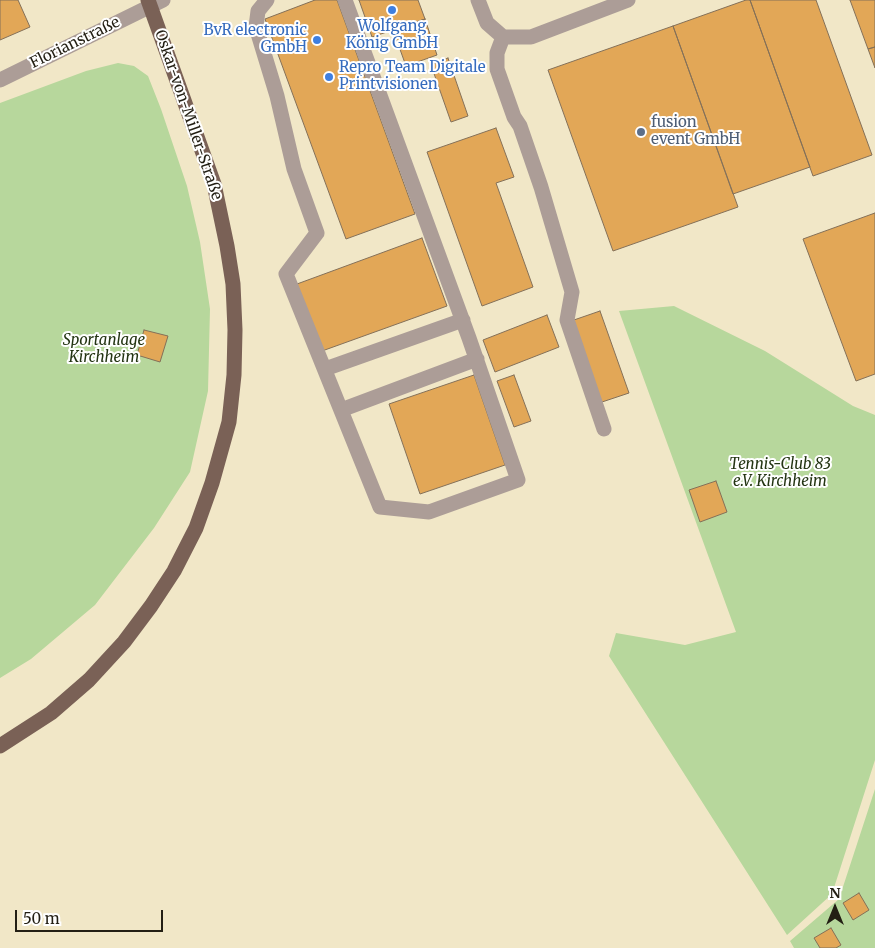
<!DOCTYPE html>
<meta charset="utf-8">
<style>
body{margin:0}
#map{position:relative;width:875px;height:948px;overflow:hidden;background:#f1e7c7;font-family:Merriweather,serif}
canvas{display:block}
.north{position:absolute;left:810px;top:883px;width:50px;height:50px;-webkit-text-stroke:4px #fff;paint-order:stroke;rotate:0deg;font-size:14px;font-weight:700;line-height:20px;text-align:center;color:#231f14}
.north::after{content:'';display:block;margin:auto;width:18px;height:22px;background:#231f14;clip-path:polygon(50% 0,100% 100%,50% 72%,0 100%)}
.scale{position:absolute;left:15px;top:910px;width:148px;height:22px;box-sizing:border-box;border:2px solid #231f14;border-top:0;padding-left:6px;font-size:15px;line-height:18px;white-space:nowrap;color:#231f14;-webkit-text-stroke:4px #fff;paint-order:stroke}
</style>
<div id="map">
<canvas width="875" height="948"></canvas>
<div class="north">N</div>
<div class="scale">50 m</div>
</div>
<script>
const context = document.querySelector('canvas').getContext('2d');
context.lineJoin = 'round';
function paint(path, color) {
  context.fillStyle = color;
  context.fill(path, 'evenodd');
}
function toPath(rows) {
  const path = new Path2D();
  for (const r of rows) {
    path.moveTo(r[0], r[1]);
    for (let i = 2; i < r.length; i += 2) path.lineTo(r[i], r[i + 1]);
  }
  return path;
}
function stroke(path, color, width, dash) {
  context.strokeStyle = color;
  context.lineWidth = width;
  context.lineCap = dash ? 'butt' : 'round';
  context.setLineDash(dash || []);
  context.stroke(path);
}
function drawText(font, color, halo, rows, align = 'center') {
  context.font = font + ' Merriweather,serif';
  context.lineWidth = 4;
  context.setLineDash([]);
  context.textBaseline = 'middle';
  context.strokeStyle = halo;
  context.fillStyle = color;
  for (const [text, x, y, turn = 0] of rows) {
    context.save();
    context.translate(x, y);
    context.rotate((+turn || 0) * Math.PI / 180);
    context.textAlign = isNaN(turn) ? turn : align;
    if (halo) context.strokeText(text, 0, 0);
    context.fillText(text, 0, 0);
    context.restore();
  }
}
paint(toPath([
 [118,63,134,66,148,76,161,109,187,186,200,242,210,309,208,391,190,472,154,528,95,605,31,659,0,678,0,103,86,71],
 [674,306,765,351,853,406,875,415,875,760,832,894,787,935,609,656,616,633,685,645,736,632,619,311],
 [875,789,875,948,794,948,790,941,839,899]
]), '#b7d79c');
const building = toPath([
 [0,0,18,0,30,27,0,40,0,0],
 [315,0,337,0,415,214,346,239,265,19,315,0],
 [359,0,418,0,425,19,372,37,359,0],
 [746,0,750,0,810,167,733,194,673,26,746,0],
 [750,0,816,0,872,155,813,176,750,0],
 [850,0,875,0,875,47,868,49,850,0],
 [425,19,437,55,406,66,393,30,425,19],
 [673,26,738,207,613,251,548,70,673,26],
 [875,47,875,68,868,49,875,47],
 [448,58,468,116,451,122,431,65,448,58],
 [496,128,514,177,496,183,533,287,482,306,427,152,496,128],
 [875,213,875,374,856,381,803,239,875,213],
 [422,238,447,306,322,351,297,284,422,238],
 [600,311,629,393,599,403,571,321,600,311],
 [547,315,559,347,495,372,483,340,547,315],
 [144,330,168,336,160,362,137,355,144,330],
 [474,375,505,465,420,494,389,404,474,375],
 [514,375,531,421,514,427,497,381,514,375],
 [716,481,727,512,700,522,689,490,716,481],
 [859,893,869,910,853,920,843,903,859,893],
 [831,928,841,945,836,948,820,948,814,938,831,928]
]);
paint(building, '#e2a757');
stroke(building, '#847058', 1);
stroke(toPath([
 [267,0,258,11,256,27,277,96,294,169,317,233,286,274,380,507,429,512,518,480,469,338,345,0],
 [478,0,487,23,503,37,531,37,628,0],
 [503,37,497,53,497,69,514,117,520,126,541,187,572,292,567,320,604,429],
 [0,80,163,0],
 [325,369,463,320],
 [341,410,477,359]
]), '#ac9d97', 15);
stroke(toPath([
 [0,746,51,713,89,680,124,642,151,606,174,571,196,528,212,483,229,422,234,375,235,330,233,284,227,246,214,184,148,0]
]), '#7a6156', 15);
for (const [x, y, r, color] of [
 [392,10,5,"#3f7fe0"],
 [317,40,5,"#3f7fe0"],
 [329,77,5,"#3f7fe0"],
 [641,132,5,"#5c6f8a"]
]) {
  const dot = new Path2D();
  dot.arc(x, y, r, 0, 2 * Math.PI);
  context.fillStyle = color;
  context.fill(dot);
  stroke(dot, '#fff', 2);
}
drawText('15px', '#366cbe', '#fff', [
 ["Wolfgang",392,27],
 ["König GmbH",392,44],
 ["BvR electronic",307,31,"right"],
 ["GmbH",307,48,"right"],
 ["Repro Team Digitale",339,68,"left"],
 ["Printvisionen",339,85,"left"]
]);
drawText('15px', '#231f14', '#fff', [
 ["Florianstraße",75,43,-26],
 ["Oskar-von-Miller-Straße",188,115,71]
]);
drawText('15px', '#4e5e75', '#fff', [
 ["fusion",651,123],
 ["event GmbH",651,140]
], 'left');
drawText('italic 15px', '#233412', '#fff', [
 ["Sportanlage",104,341],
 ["Kirchheim",104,358],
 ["Tennis-Club 83",780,465],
 ["e.V. Kirchheim",780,482]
]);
</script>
